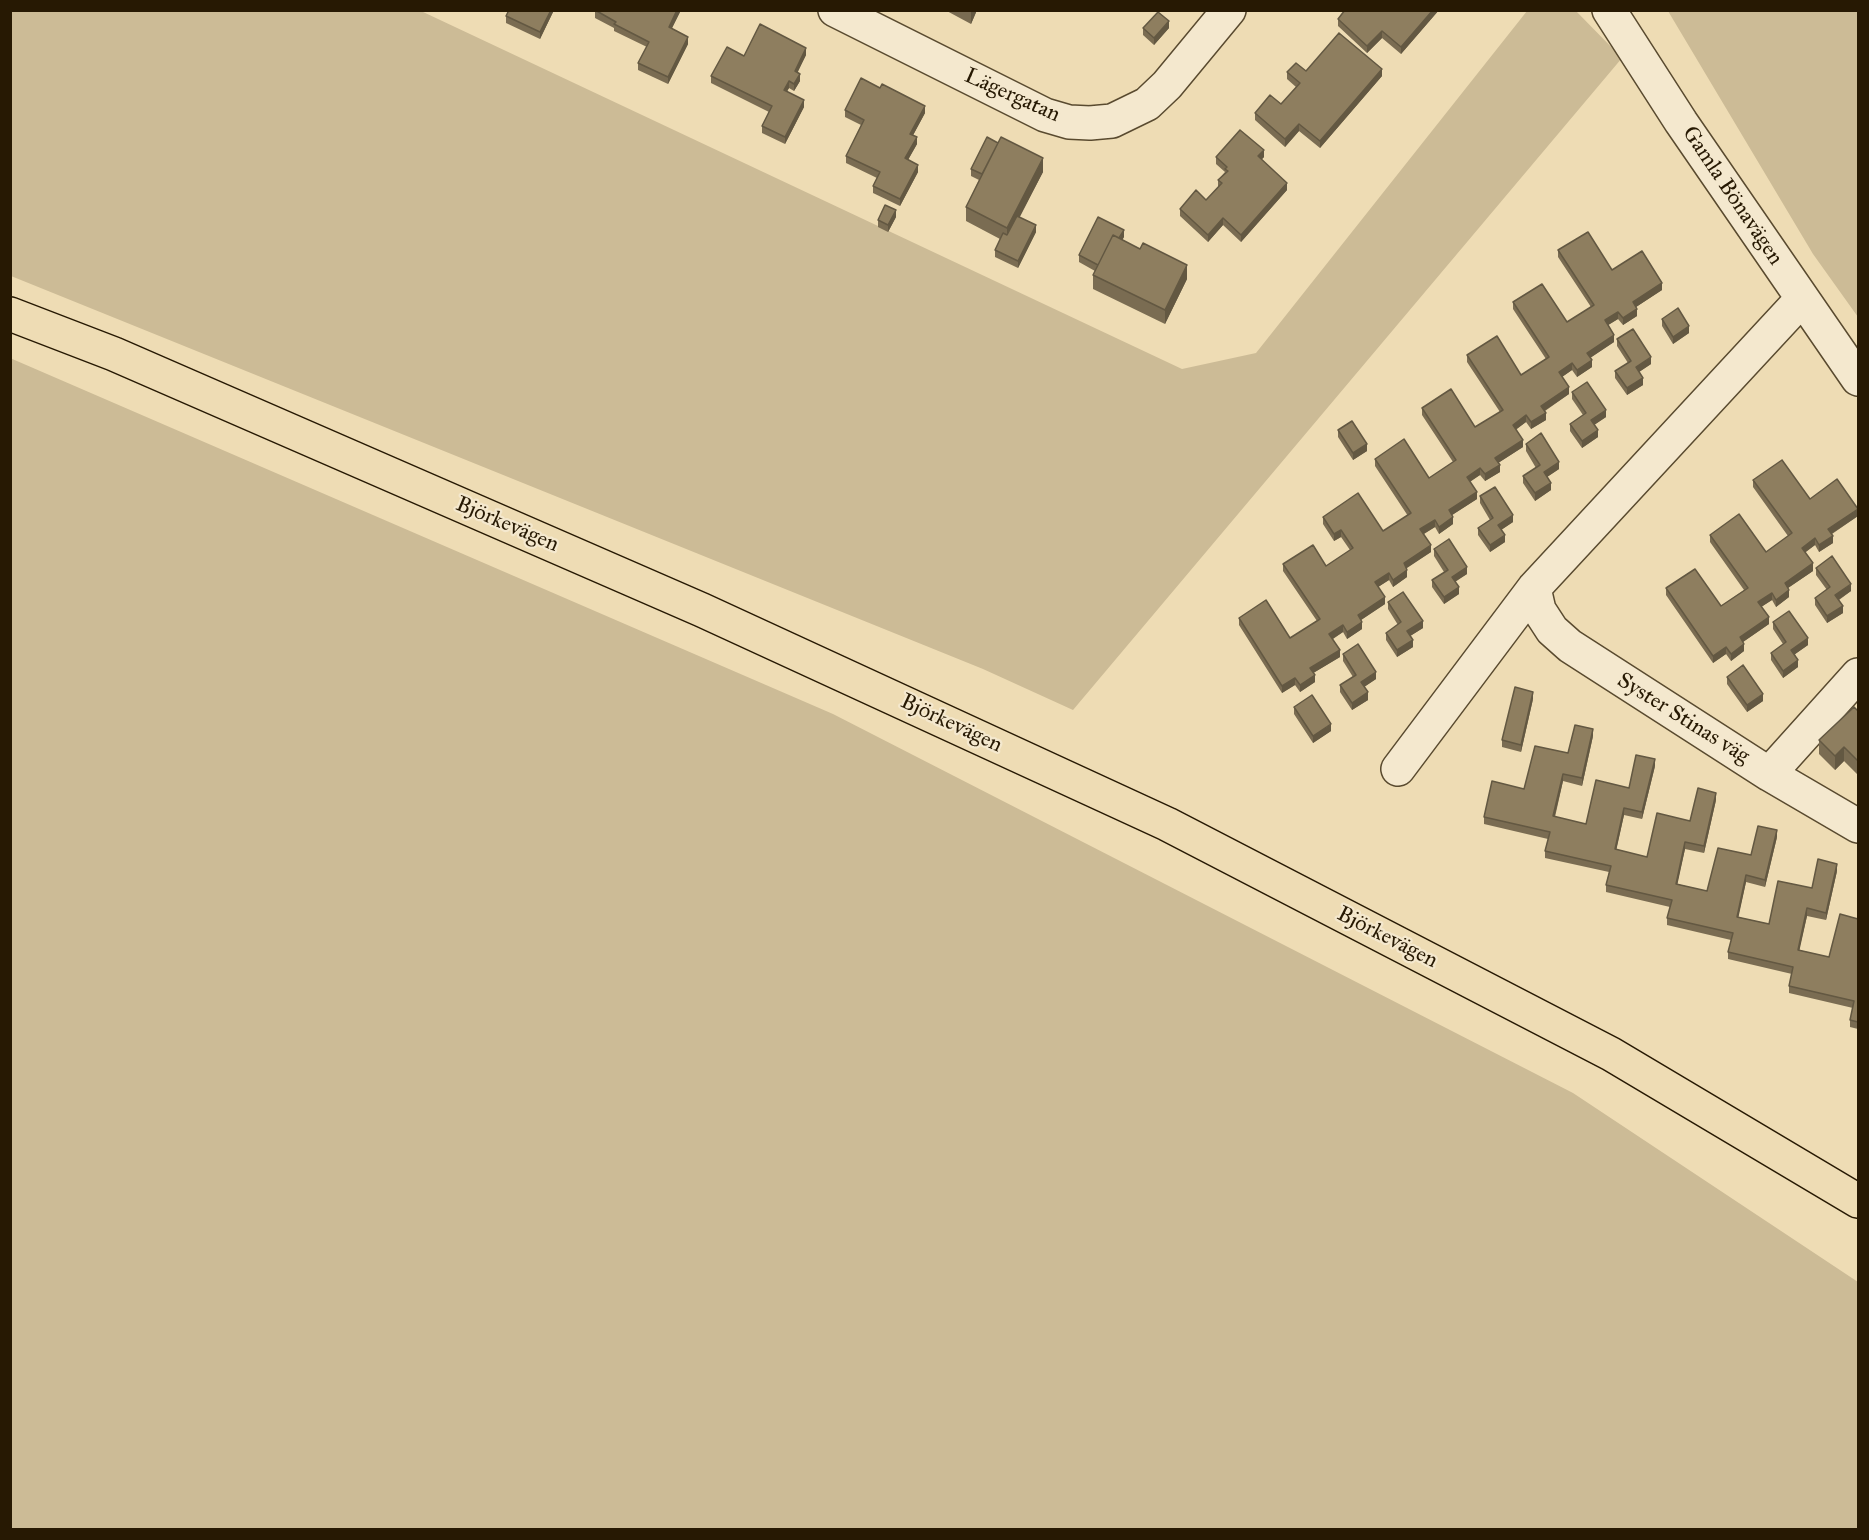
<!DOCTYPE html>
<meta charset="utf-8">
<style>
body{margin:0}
#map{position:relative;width:1869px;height:1540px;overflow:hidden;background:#eedcb4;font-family:"IM FELL Great Primer",serif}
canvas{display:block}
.frame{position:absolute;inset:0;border:12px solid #271903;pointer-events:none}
</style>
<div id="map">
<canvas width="1869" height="1540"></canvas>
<div class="frame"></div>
</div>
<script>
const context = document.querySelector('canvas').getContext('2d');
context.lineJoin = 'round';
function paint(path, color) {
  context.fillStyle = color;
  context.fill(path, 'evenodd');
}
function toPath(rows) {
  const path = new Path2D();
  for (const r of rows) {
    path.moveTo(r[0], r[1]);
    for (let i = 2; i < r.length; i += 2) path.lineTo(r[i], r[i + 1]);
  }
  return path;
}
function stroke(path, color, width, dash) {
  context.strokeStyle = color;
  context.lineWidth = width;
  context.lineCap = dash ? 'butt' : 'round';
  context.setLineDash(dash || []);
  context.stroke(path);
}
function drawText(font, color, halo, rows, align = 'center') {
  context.font = font + ' "IM FELL Great Primer",serif';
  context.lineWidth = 4.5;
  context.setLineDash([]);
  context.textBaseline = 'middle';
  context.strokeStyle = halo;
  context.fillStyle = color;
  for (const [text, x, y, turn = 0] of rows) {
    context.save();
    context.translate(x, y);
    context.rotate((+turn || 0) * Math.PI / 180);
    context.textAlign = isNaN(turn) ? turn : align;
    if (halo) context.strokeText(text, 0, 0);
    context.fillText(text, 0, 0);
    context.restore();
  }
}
paint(toPath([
 [10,11,421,11,1182,369,1256,353,1527,11,1576,11,1622,58,1073,710,983,669,11,276],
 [1668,11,1858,11,1858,317,1813,254],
 [10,358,833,714,1573,1093,1858,1282,1858,1529,11,1529]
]), '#ccbb96');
const minor = toPath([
 [835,10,1045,115,1069,122,1090,123,1112,121,1147,104,1167,85,1229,10],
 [1609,10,1681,122,1858,379],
 [1534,588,1539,610,1552,630,1570,646,1769,774,1858,826],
 [1398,769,1534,588,1802,299],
 [1769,774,1858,675]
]);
const major = toPath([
 [10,314,114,354,702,610,1167,824,1611,1054,1858,1201]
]);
stroke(minor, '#594a2f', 36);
stroke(major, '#271903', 36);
stroke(minor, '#f4e8ce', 33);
stroke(major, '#eedcb4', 33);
paint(toPath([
 [509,10,554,10,540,39,506,23,506,16],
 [595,10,681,10,672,28,688,44,668,84,638,70,638,63,647,47,614,31,614,28,595,18],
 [945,10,977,10,971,24],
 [1345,10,1439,10,1401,54,1382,38,1367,53,1338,26,1338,19],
 [1143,28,1169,28,1154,45,1143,35],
 [806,55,797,72,800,81,794,91,789,88,787,91,804,107,785,144,762,133,762,126,769,112,711,83,711,76,744,56],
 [1306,71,1382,76,1320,148,1299,131,1285,147,1255,120,1255,113,1281,104,1296,87,1287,79,1287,72],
 [845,110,925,113,913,135,917,144,908,160,918,172,900,206,873,193,873,186,877,178,846,163,846,156,861,125,845,117],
 [1216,157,1264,157,1261,160,1287,190,1241,242,1223,225,1208,242,1180,216,1180,209,1206,200,1218,187,1218,180,1225,172,1216,164],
 [971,169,1043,172,1019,217,1036,232,1018,268,995,257,995,250,1000,239,966,221,966,207,979,180,971,176],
 [896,217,888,232,878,227,878,220],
 [1124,237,1122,240,1187,279,1165,324,1093,289,1093,275,1095,271,1079,262,1079,255],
 [1558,250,1662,290,1636,307,1637,316,1623,325,1618,319,1608,325,1614,342,1590,358,1592,367,1577,377,1572,370,1562,377,1569,394,1545,411,1546,420,1531,429,1526,422,1516,429,1523,447,1498,463,1500,472,1485,481,1480,475,1470,481,1477,499,1452,515,1453,524,1439,534,1435,527,1424,534,1431,552,1406,568,1407,577,1393,587,1389,580,1378,587,1385,604,1361,620,1362,629,1347,639,1343,632,1333,639,1340,657,1313,673,1315,682,1300,692,1295,685,1282,693,1239,625,1239,618,1290,638,1317,621,1283,571,1283,564,1326,566,1350,550,1341,537,1334,541,1323,524,1323,517,1383,531,1408,516,1375,466,1375,459,1429,478,1453,462,1422,415,1422,408,1475,427,1500,412,1467,362,1467,355,1521,375,1546,359,1513,309,1513,302,1567,322,1591,307,1558,257],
 [1662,319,1689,333,1673,344,1662,326],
 [1617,339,1651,364,1639,372,1643,385,1627,395,1615,378,1615,371,1628,363,1617,346],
 [1572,392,1606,417,1594,425,1598,437,1582,448,1570,431,1570,424,1583,415,1572,399],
 [1338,430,1367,451,1353,460,1338,437],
 [1526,444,1559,469,1547,477,1551,490,1535,501,1523,483,1523,476,1536,468,1526,451],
 [1753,480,1810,499,1858,516,1832,534,1833,543,1819,552,1815,545,1805,552,1813,571,1788,588,1789,597,1776,607,1772,600,1761,607,1769,624,1743,642,1744,651,1731,661,1726,654,1713,663,1666,595,1666,588,1721,606,1744,590,1710,542,1710,535,1766,552,1788,536,1753,487],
 [1480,496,1513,522,1501,530,1505,542,1490,552,1478,535,1478,528,1490,520,1480,503],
 [1434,549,1467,574,1455,581,1459,594,1444,604,1432,587,1432,580,1444,572,1434,556],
 [1816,568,1851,591,1839,600,1843,613,1827,623,1815,605,1815,598,1827,590,1816,575],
 [1388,602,1423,628,1410,636,1413,647,1397,657,1386,640,1386,633,1398,625,1388,609],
 [1773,622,1808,645,1795,654,1798,667,1783,678,1771,660,1771,653,1783,644,1773,629],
 [1343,654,1376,679,1364,687,1368,700,1352,710,1340,692,1340,685,1353,677,1343,661],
 [1727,677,1763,701,1747,712,1727,684],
 [1533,699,1521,752,1502,747,1502,740],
 [1294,707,1331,731,1313,743,1294,714],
 [1858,711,1858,775,1844,761,1835,770,1819,754,1819,740],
 [1593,736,1582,786,1563,781,1555,817,1586,824,1655,766,1642,819,1624,815,1616,850,1647,857,1716,800,1704,853,1685,849,1677,884,1707,891,1751,855,1777,837,1765,887,1746,882,1738,917,1769,924,1812,888,1837,871,1826,920,1807,916,1799,950,1829,957,1858,919,1858,1029,1850,1027,1850,1020,1853,1008,1789,993,1789,986,1792,974,1728,959,1728,952,1731,940,1667,925,1667,918,1670,907,1606,892,1606,885,1609,872,1545,858,1545,851,1548,839,1484,824,1484,817,1524,789,1568,753]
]), '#7a6c52');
paint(toPath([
 [551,10,554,10,540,39,540,32],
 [677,10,681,10,669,34,669,27],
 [971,10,977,10,971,24],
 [1433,10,1439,10,1401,54,1401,47],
 [1169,21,1169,28,1154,45,1154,38],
 [1382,31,1382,38,1367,53,1367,46],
 [688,37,688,44,668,84,668,77],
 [806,48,806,55,795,78,795,71],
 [1382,69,1382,76,1320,148,1320,141],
 [800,74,800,81,794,91,794,84],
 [789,81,789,88,784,97,784,90],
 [804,100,804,107,785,144,785,137],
 [925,106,925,113,910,141,910,134],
 [1299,124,1299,131,1285,147,1285,139],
 [917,137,917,144,905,165,905,158],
 [1264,150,1264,157,1258,163,1258,156],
 [1043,158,1043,172,1007,242,1007,228],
 [918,165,918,172,900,206,900,199],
 [1287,183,1287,190,1241,242,1241,235],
 [896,210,896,217,888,232,888,225],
 [1223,218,1223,225,1208,242,1208,235],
 [1036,225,1036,232,1018,268,1018,261],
 [1124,230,1124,237,1116,251,1116,244],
 [1187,265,1187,279,1165,324,1165,310],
 [1662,283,1662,290,1633,309,1633,302],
 [1637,309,1637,316,1623,325,1623,318],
 [1618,312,1618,319,1605,327,1605,320],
 [1689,326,1689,333,1673,344,1673,337],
 [1614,335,1614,342,1587,360,1587,353],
 [1651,357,1651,364,1636,374,1636,367],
 [1592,360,1592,367,1577,377,1577,370],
 [1572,363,1572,370,1559,379,1559,372],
 [1643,378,1643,385,1627,395,1627,388],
 [1569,387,1569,394,1541,413,1541,406],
 [1606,410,1606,417,1591,427,1591,420],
 [1546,413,1546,420,1531,429,1531,422],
 [1526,415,1526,422,1513,432,1513,425],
 [1598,430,1598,437,1582,448,1582,441],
 [1523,440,1523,447,1495,465,1495,458],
 [1367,444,1367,451,1353,460,1353,453],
 [1559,462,1559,469,1544,479,1544,472],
 [1500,465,1500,472,1485,481,1485,474],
 [1480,468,1480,475,1467,484,1467,477],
 [1551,483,1551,490,1535,501,1535,493],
 [1477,492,1477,499,1449,517,1449,510],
 [1858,509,1858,516,1828,536,1828,529],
 [1513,515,1513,522,1498,532,1498,525],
 [1453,517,1453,524,1439,534,1439,527],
 [1435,520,1435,527,1420,536,1420,529],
 [1341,530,1341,537,1334,541,1334,534],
 [1505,535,1505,542,1490,552,1490,545],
 [1833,536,1833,543,1819,552,1819,545],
 [1815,538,1815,545,1802,555,1802,548],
 [1431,545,1431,552,1404,570,1404,563],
 [1813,563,1813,571,1785,590,1785,583],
 [1467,567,1467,574,1452,584,1452,577],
 [1407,570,1407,577,1393,587,1393,580],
 [1389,573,1389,580,1375,589,1375,582],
 [1851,584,1851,591,1835,602,1835,595],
 [1459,587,1459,594,1444,604,1444,597],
 [1789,590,1789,597,1776,607,1776,600],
 [1772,593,1772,600,1758,609,1758,602],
 [1385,597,1385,604,1358,622,1358,615],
 [1843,606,1843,613,1827,623,1827,616],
 [1769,617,1769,624,1740,644,1740,637],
 [1423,621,1423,628,1407,638,1407,631],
 [1362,622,1362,629,1347,639,1347,632],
 [1343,625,1343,632,1329,641,1329,634],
 [1808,638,1808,645,1791,657,1791,650],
 [1413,640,1413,647,1397,657,1397,650],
 [1744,644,1744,651,1731,661,1731,654],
 [1726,647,1726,654,1713,663,1713,656],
 [1340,650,1340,657,1310,675,1310,668],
 [1798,660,1798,667,1783,678,1783,671],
 [1376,672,1376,679,1361,689,1361,682],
 [1315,675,1315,682,1300,692,1300,685],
 [1295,678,1295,685,1282,693,1282,686],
 [1368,692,1368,700,1352,710,1352,703],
 [1533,692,1533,699,1521,752,1521,745],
 [1763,694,1763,701,1747,712,1747,705],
 [1331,724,1331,731,1313,743,1313,736],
 [1593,729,1593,736,1582,786,1582,778],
 [1844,747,1844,761,1835,770,1835,756],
 [1655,759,1655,766,1642,819,1642,812],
 [1563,774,1563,781,1553,823,1553,816],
 [1716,793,1716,800,1704,853,1704,846],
 [1624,808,1624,815,1615,856,1615,849],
 [1777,830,1777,837,1765,887,1765,880],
 [1685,842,1685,849,1676,891,1676,884],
 [1837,864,1837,871,1826,920,1826,913],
 [1746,875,1746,882,1737,924,1737,917],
 [1807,908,1807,916,1798,957,1798,950]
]), '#635842');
const building = toPath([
 [509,10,551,10,540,32,506,16,509,10],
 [595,10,677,10,669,27,688,37,668,77,638,63,649,42,614,24,616,22,595,10],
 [1345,10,1433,10,1401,47,1382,31,1367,46,1338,19,1345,10],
 [1158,12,1169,21,1154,38,1143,28,1158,12],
 [760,24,806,48,795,71,800,74,794,84,789,81,784,90,804,100,785,137,762,126,772,106,711,76,727,47,744,56,760,24],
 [1339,33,1382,69,1320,141,1299,124,1285,139,1255,113,1270,95,1281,104,1300,83,1287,72,1296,63,1306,71,1339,33],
 [861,78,880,88,882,84,925,106,910,134,917,137,905,158,918,165,900,199,873,186,880,172,846,156,864,120,845,110,861,78],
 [1240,130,1264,150,1258,156,1287,183,1241,235,1223,218,1208,235,1180,209,1196,190,1206,200,1222,183,1218,180,1228,171,1225,169,1227,167,1216,157,1240,130],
 [987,137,998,143,982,174,971,169,987,137],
 [1001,137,1043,158,1007,228,966,207,1001,137],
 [885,205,896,210,888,225,878,220,885,205],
 [1017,216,1036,225,1018,261,995,250,1003,233,1007,235,1017,216],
 [1098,217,1124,230,1119,238,1113,235,1098,265,1079,255,1098,217],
 [1588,232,1612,270,1642,251,1662,283,1633,302,1637,309,1623,318,1618,312,1605,320,1614,335,1587,353,1592,360,1577,370,1572,363,1559,372,1569,387,1541,406,1546,413,1531,422,1526,415,1513,425,1523,440,1495,458,1500,465,1485,474,1480,468,1467,477,1477,492,1449,510,1453,517,1439,527,1435,520,1420,529,1431,545,1404,563,1407,570,1393,580,1389,573,1375,582,1385,597,1358,615,1362,622,1347,632,1343,625,1329,634,1340,650,1310,668,1315,675,1300,685,1295,678,1282,686,1239,618,1266,600,1290,638,1320,619,1283,564,1313,545,1326,566,1353,548,1341,530,1334,534,1323,517,1358,493,1383,531,1411,513,1375,459,1404,439,1429,478,1456,460,1422,408,1451,389,1475,427,1503,410,1467,355,1497,336,1521,375,1549,357,1513,302,1542,284,1567,322,1594,305,1558,250,1588,232],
 [1113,235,1140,249,1143,243,1187,265,1165,310,1093,275,1113,235],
 [1678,308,1689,326,1673,337,1662,319,1678,308],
 [1633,329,1651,357,1636,367,1643,378,1627,388,1615,371,1631,361,1617,339,1633,329],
 [1587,382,1606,410,1591,420,1598,430,1582,441,1570,424,1586,413,1572,392,1587,382],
 [1352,421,1367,444,1353,453,1338,430,1352,421],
 [1541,433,1559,462,1544,472,1551,483,1535,493,1523,476,1540,465,1526,444,1541,433],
 [1782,460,1810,499,1837,479,1858,509,1828,529,1833,536,1819,545,1815,538,1802,548,1813,563,1785,583,1789,590,1776,600,1772,593,1758,602,1769,617,1740,637,1744,644,1731,654,1726,647,1713,656,1666,588,1695,569,1721,606,1748,588,1710,535,1739,514,1766,552,1792,533,1753,480,1782,460],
 [1495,487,1513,515,1498,525,1505,535,1490,545,1478,528,1493,518,1480,496,1495,487],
 [1449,539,1467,567,1452,577,1459,587,1444,597,1432,580,1448,570,1434,549,1449,539],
 [1832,556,1851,584,1835,595,1843,606,1827,616,1815,598,1830,587,1816,568,1832,556],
 [1403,592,1423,621,1407,631,1413,640,1397,650,1386,633,1401,622,1388,602,1403,592],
 [1789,611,1808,638,1791,650,1798,660,1783,671,1771,653,1786,642,1773,622,1789,611],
 [1358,644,1376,672,1361,682,1368,692,1352,703,1340,685,1356,675,1343,654,1358,644],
 [1743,665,1763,694,1747,705,1727,677,1743,665],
 [1515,687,1533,692,1521,745,1502,740,1515,687],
 [1312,695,1331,724,1313,736,1294,707,1312,695],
 [1854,707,1858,711,1858,761,1844,747,1835,756,1819,740,1854,707],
 [1575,725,1593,729,1582,778,1563,774,1553,816,1586,824,1596,780,1629,788,1636,755,1655,759,1642,812,1624,808,1615,849,1647,857,1657,813,1690,821,1698,788,1716,793,1704,846,1685,842,1676,884,1707,891,1718,848,1751,855,1758,826,1777,830,1765,880,1746,875,1737,917,1769,924,1778,881,1812,888,1818,859,1837,864,1826,913,1807,908,1798,950,1829,957,1840,914,1858,919,1858,1022,1850,1020,1854,1001,1789,986,1793,967,1728,952,1733,933,1667,918,1672,900,1606,885,1611,866,1545,851,1550,832,1484,817,1492,781,1524,789,1535,746,1568,753,1575,725]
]);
paint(building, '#8e7e5f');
stroke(building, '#635842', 1.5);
drawText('22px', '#271903', '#f4e8ce', [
 ["Lägergatan",1012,96,24],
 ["Gamla Bönavägen",1732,196,56],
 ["Björkevägen",507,525,23],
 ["Syster Stinas väg",1683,719,32],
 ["Björkevägen",951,724,25],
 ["Björkevägen",1387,938,27]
]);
</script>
